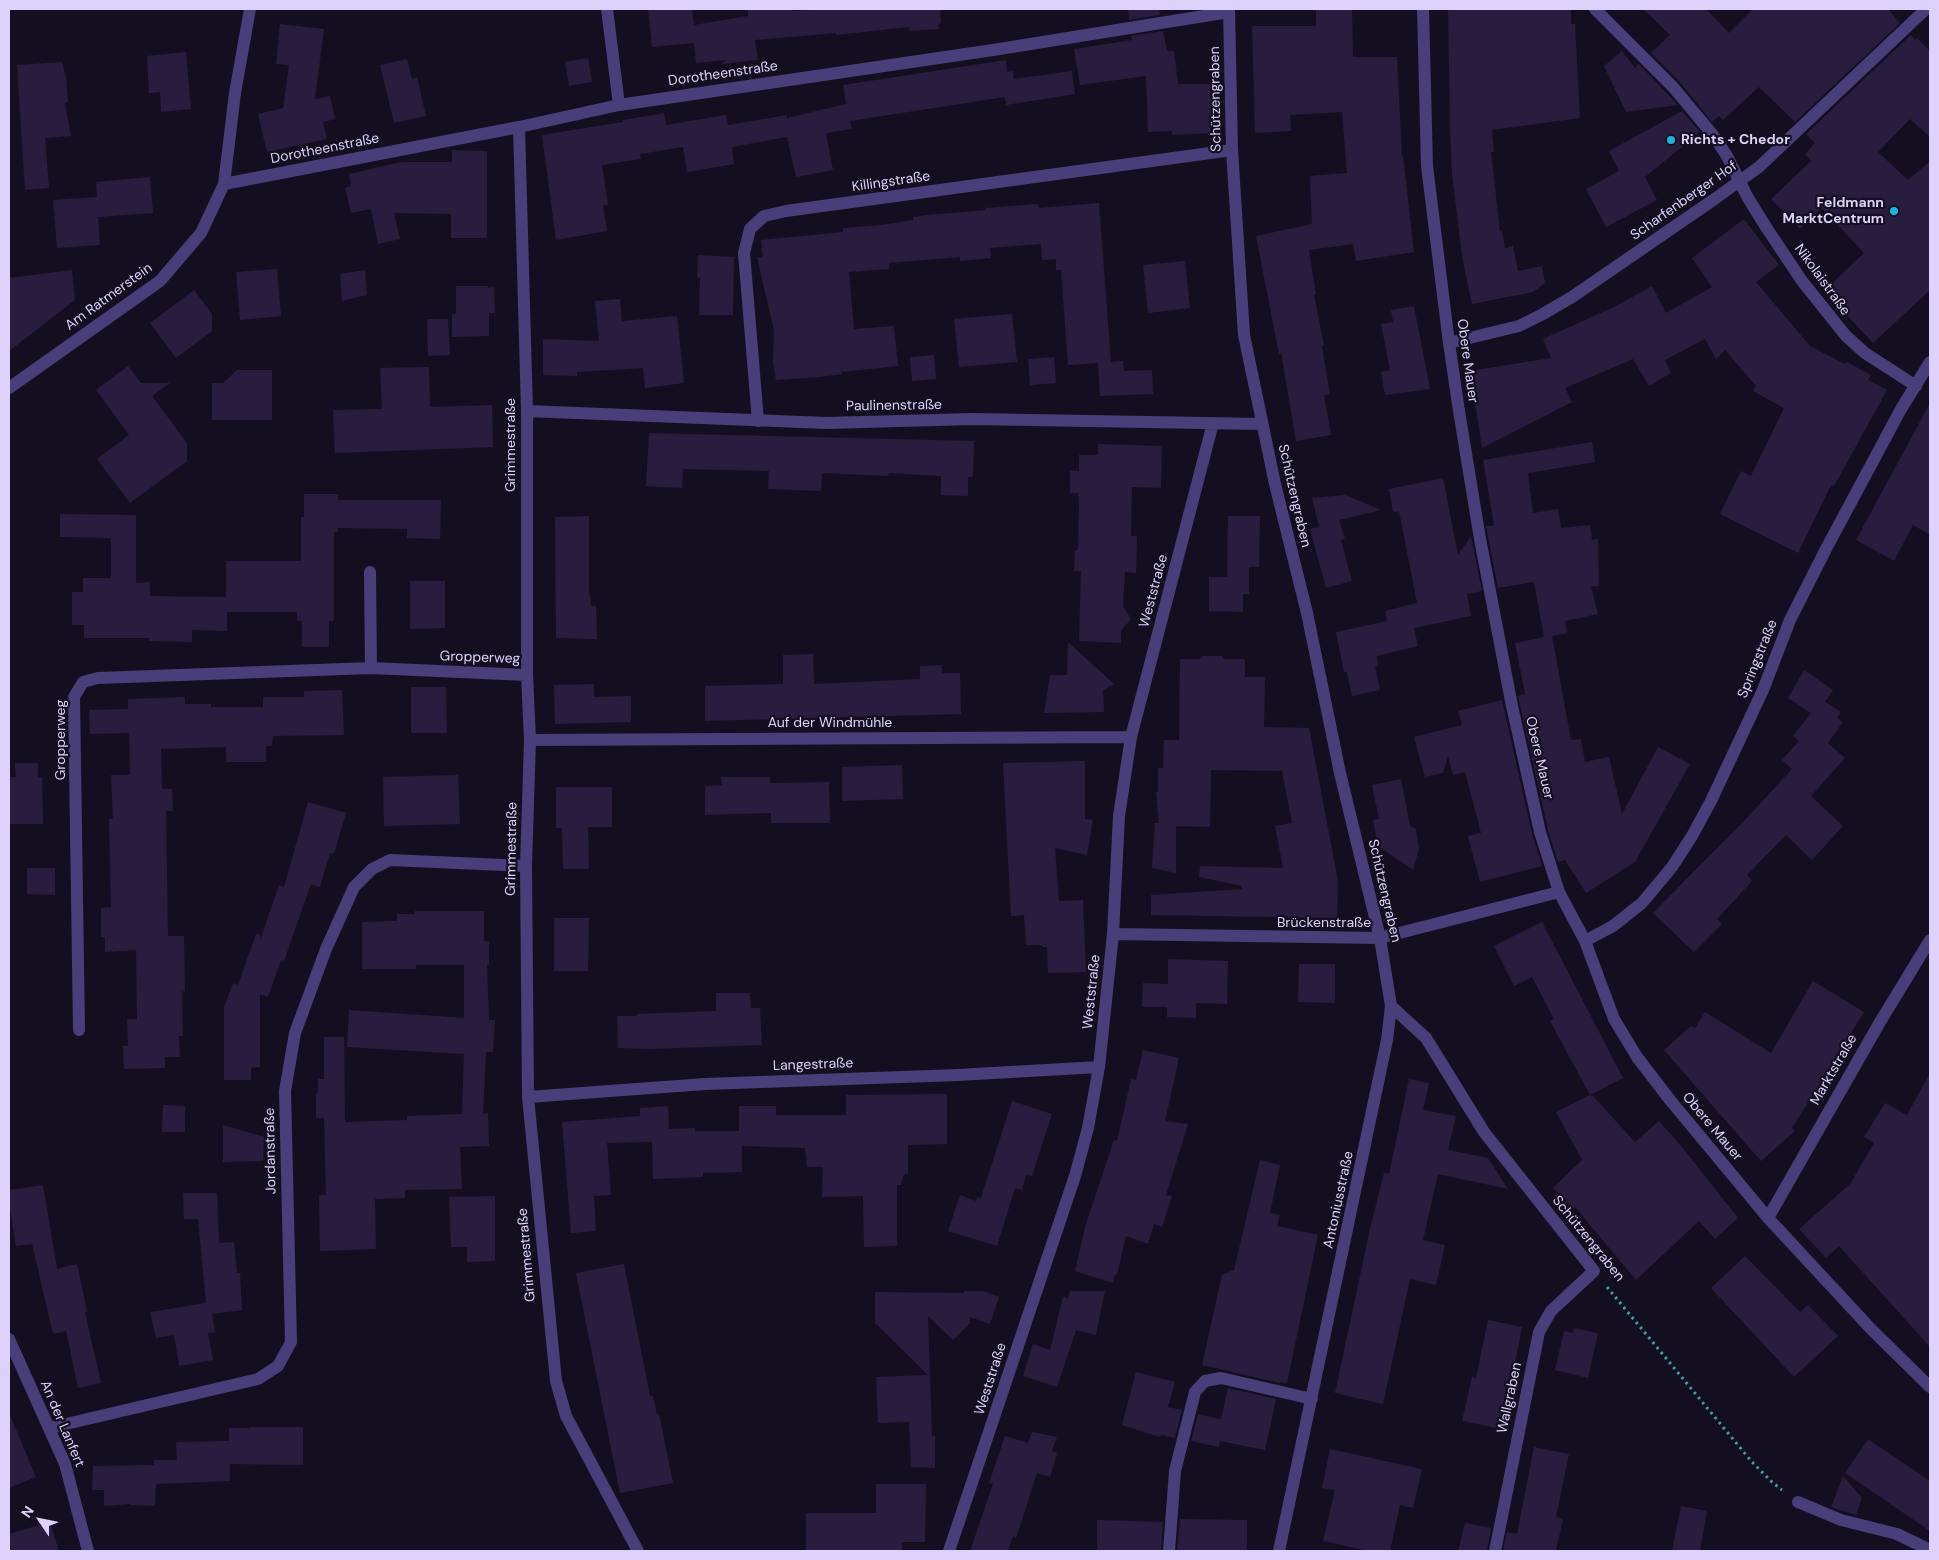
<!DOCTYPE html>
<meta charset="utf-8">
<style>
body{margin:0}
#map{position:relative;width:1939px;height:1560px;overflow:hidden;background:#140f20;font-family:"DM Sans",sans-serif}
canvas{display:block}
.frame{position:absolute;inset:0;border:10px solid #dcd2fb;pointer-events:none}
.north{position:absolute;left:15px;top:1495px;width:50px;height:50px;-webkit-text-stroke:4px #140f20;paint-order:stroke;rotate:304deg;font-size:14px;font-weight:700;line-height:20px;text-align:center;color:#dcd2fb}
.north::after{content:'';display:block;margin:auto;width:18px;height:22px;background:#dcd2fb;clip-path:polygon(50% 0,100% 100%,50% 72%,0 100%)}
</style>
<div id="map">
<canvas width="1939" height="1560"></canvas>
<div class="frame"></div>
<div class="north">N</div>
</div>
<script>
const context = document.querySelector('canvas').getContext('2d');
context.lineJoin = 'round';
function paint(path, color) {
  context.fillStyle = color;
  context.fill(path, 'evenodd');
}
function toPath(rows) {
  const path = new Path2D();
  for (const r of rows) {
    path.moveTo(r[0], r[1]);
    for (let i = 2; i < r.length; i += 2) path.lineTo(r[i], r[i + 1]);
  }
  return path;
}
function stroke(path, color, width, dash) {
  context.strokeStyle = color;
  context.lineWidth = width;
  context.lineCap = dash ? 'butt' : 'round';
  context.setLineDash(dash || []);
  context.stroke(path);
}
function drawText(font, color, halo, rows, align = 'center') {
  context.font = font + ' "DM Sans",sans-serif';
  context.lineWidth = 4.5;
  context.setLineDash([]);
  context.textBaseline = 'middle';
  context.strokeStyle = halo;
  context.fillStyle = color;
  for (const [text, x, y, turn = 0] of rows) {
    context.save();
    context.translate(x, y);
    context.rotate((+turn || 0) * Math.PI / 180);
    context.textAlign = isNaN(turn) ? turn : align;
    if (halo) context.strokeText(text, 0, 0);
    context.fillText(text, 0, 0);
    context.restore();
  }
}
paint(toPath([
 [648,9,692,9,694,25,748,16,748,9,792,9,792,11,825,9,940,9,941,23,938,24,939,29,910,31,909,27,836,35,836,33,755,40,758,60,722,64,726,60,696,63,694,43,652,47],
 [1128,9,1159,9,1160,15,1129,20],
 [1316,9,1352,9,1353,57,1397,57,1402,157,1403,156,1414,252,1356,261,1353,244,1309,250,1316,294,1314,295,1324,345,1322,346,1330,394,1324,395,1331,435,1296,441,1281,353,1279,354,1256,236,1312,224,1310,176,1347,173,1342,112,1290,115,1291,131,1255,133,1252,26,1316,26],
 [1448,9,1571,9,1571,24,1575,24,1580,118,1492,130,1494,152,1491,152,1500,231,1502,231,1505,248,1513,246,1518,271,1542,266,1545,283,1533,292,1472,304,1462,256,1452,174,1450,130],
 [1643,9,1706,9,1729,33,1753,9,1888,9,1900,23,1795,122,1759,87,1723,120,1719,116,1712,122,1679,81,1651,53,1670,35],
 [280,24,324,29,315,99,330,96,335,119,323,122,327,139,267,152,258,114,283,108,289,65,276,64],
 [1163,31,1167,51,1174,51,1178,84,1211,84,1212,133,1172,135,1172,131,1148,132,1146,76,1080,85,1074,49,1132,40,1131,36],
 [1911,35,1915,40,1917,38,1930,51,1930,137,1910,119,1878,152,1908,180,1930,161,1930,290,1873,343,1824,291,1864,253,1822,208,1800,229,1771,199,1811,161,1805,154,1815,143,1806,134],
 [1622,51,1635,68,1639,64,1678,105,1626,112,1604,66],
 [186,52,191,109,161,112,160,92,149,93,147,56],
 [588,58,592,82,569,86,565,62],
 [407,59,412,79,417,77,426,116,394,123,380,65],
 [1006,60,1007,72,1013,71,1014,79,1072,71,1075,94,1006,105,1005,97,850,121,852,129,826,133,833,170,796,177,787,137,732,147,734,164,687,172,683,147,640,154,641,159,602,165,608,205,603,206,607,231,556,240,542,135,623,122,623,120,664,113,666,125,726,115,728,125,787,115,787,118,846,104,843,85],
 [62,62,66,77,68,102,65,103,71,136,45,138,49,188,25,190,17,65],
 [1682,111,1700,132,1645,177,1657,200,1606,227,1586,189,1619,171,1609,151],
 [452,150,487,151,487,238,451,238,451,214,394,213,400,239,378,244,371,209,351,213,345,188,351,186,349,174,401,162,452,162],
 [150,177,153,213,98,217,100,245,57,248,53,200,97,197,96,182],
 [1099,203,1111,362,1123,361,1124,371,1152,370,1153,394,1100,396,1098,363,1068,365,1061,270,1056,270,1056,259,1042,260,1041,244,990,248,991,258,960,261,960,257,889,263,889,269,849,272,854,329,894,326,898,366,841,372,842,374,820,377,776,380,773,363,774,331,757,257,763,258,761,240,843,232,843,228,882,225,913,220,913,217,926,215,986,210,986,208,1038,204,1039,208],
 [1744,219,1779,265,1756,282,1810,346,1845,364,1847,362,1871,375,1868,380,1887,390,1834,486,1831,485,1798,553,1720,514,1741,471,1751,476,1784,408,1753,391,1756,386,1725,350,1716,359,1705,339,1665,360,1671,373,1649,386,1633,359,1565,388,1572,402,1482,448,1470,371,1551,358,1543,339,1616,306,1652,286,1666,313,1712,287,1692,258],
 [698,255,734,257,733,315,699,315,700,278,697,277],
 [1185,261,1190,308,1148,313,1143,265],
 [277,269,281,316,240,320,236,272],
 [72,270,75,300,9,351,9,278],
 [365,270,367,295,342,301,340,274],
 [456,286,488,286,488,288,494,287,495,313,489,313,489,336,452,337,452,314,456,314],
 [194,290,212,314,212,331,176,358,150,323],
 [620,299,622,321,677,316,684,383,645,388,643,368,577,372,577,376,543,375,543,339,599,341,595,301],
 [1414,306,1430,389,1385,395,1381,372,1390,370,1381,324,1393,322,1391,310],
 [1012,314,1017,362,959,367,954,319],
 [427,319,448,319,450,355,428,356],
 [934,355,936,379,912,381,910,357],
 [1054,357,1056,383,1030,385,1028,359],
 [128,366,141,383,170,383,152,396,187,443,187,461,130,503,97,459,129,435,96,390],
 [429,367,430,407,492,405,493,447,335,453,333,410,382,409,380,368],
 [237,370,272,370,272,420,212,420,212,383,223,383],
 [1930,403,1930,535,1913,525,1894,561,1856,540],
 [649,433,974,441,973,477,968,477,968,496,941,495,941,476,889,473,888,476,822,473,821,491,768,489,769,471,683,469,682,488,646,486],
 [1592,442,1595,462,1528,473,1533,513,1558,509,1561,528,1590,525,1592,540,1598,539,1599,586,1591,586,1598,614,1565,621,1567,633,1552,636,1571,740,1581,739,1585,762,1609,757,1622,814,1658,747,1690,764,1635,862,1586,893,1565,860,1558,862,1548,830,1518,696,1525,694,1515,643,1544,637,1534,582,1498,588,1486,526,1494,526,1483,460],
 [1098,444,1162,446,1161,488,1132,487,1131,536,1137,536,1136,573,1125,572,1123,606,1131,619,1121,631,1121,643,1079,641,1081,571,1074,571,1075,550,1078,550,1079,500,1078,493,1070,493,1070,471,1079,471,1079,455,1098,455],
 [1443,478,1458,555,1471,536,1482,591,1467,594,1471,616,1414,628,1418,646,1377,656,1378,666,1375,666,1380,690,1352,696,1347,672,1344,672,1336,632,1387,621,1385,611,1417,603,1399,511,1393,512,1389,489],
 [304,494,338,494,338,500,441,500,440,539,407,538,407,529,338,528,338,532,334,532,334,621,329,621,329,647,302,647,302,621,297,621,297,612,227,612,227,631,192,630,192,642,149,641,149,638,84,638,84,625,72,625,72,592,83,592,83,578,111,578,111,538,60,537,60,514,136,515,136,583,150,582,150,596,226,597,226,561,301,561,301,517,304,517],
 [1345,495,1381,510,1339,520,1345,539,1341,540,1352,581,1326,588,1310,529,1319,527,1312,498],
 [589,516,589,589,591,606,596,606,597,639,556,638,555,517],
 [1228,516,1260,516,1259,567,1249,567,1249,594,1243,594,1243,612,1209,611,1209,577,1227,577],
 [410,581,445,581,445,628,410,629],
 [1068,642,1114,684,1103,690,1104,712,1044,713,1050,675,1067,675],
 [813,654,814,684,920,679,920,666,942,665,942,673,960,673,961,714,705,721,705,686,783,684,783,655],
 [1203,656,1222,656,1224,659,1245,659,1245,677,1265,677,1264,727,1309,728,1338,881,1337,918,1151,915,1151,895,1242,889,1242,886,1199,877,1200,866,1283,868,1275,826,1292,823,1282,771,1211,770,1210,827,1174,826,1176,826,1176,873,1152,868,1155,823,1159,823,1156,792,1158,792,1158,768,1163,768,1164,740,1179,740,1180,659,1200,659],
 [1804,670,1833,690,1825,702,1841,712,1837,718,1843,722,1828,743,1845,758,1811,796,1843,826,1812,860,1786,835,1747,875,1752,881,1717,919,1722,924,1694,952,1653,913,1744,821,1792,769,1782,760,1799,741,1793,736,1811,713,1788,698],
 [594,684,594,697,631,696,631,722,555,724,554,685],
 [411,687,446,687,447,733,411,733],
 [342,690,344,735,273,736,272,746,266,746,266,762,226,762,226,747,161,749,162,789,172,789,173,811,166,811,168,936,184,936,185,992,182,991,183,1036,179,1036,180,1057,165,1057,165,1068,124,1069,123,1046,128,1046,127,1019,137,1019,136,950,105,952,105,937,101,937,101,908,111,907,109,819,113,819,111,775,130,775,129,733,90,734,89,710,128,709,128,699,185,697,185,704,211,704,211,707,263,707,263,697,304,697,304,691],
 [1502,700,1532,834,1542,866,1480,882,1468,836,1481,833,1465,772,1453,775,1448,756,1443,773,1425,777,1414,737,1462,725,1458,711],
 [1085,761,1085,819,1093,820,1087,855,1055,848,1059,901,1083,900,1086,972,1048,973,1047,947,1042,947,1042,945,1026,945,1024,915,1011,916,1003,763],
 [15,763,38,763,38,777,42,777,43,824,9,824,9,777,16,777],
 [902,765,903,799,842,801,842,767],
 [458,775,460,824,384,826,383,777],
 [721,777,770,777,770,783,829,782,830,823,771,823,771,813,705,815,705,786,722,785],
 [1401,779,1410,826,1416,829,1419,849,1413,870,1378,846,1373,820,1379,819,1372,785],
 [556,787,612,787,612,827,588,827,589,869,563,869,562,828,556,828],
 [308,802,346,813,334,854,330,853,320,887,311,884,284,961,281,960,268,997,260,994,260,1067,251,1068,251,1080,224,1080,224,1007,233,983,238,985,256,934,260,934,260,940,279,885,284,887],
 [27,868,55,868,55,895,27,894],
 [415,911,484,911,484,941,489,942,489,965,487,965,489,1020,495,1020,493,1052,486,1052,483,1114,488,1113,489,1146,460,1147,462,1189,405,1190,405,1198,375,1199,376,1249,320,1251,319,1195,326,1195,324,1118,316,1118,316,1093,318,1093,318,1079,324,1079,324,1037,344,1037,345,1122,407,1120,407,1116,462,1114,464,1054,347,1047,349,1010,464,1018,464,965,416,965,416,969,362,969,362,922,397,921,397,914,415,914],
 [554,918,589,918,588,971,554,971],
 [1542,922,1623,1078,1590,1095,1592,1095,1635,1142,1659,1121,1682,1147,1738,1218,1715,1239,1699,1221,1636,1280,1575,1207,1573,1209,1553,1188,1582,1160,1556,1112,1590,1095,1550,1021,1554,1019,1532,977,1514,986,1494,946],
 [1168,959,1228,961,1227,1004,1196,1003,1196,1018,1167,1017,1167,1007,1142,1007,1143,983,1168,984],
 [1299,964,1335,964,1335,1003,1298,1002],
 [1813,981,1864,1012,1792,1128,1795,1131,1761,1161,1664,1050,1691,1026,1695,1028,1705,1012,1771,1053],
 [716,993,750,993,751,1008,760,1008,762,1045,652,1049,618,1048,617,1016,637,1016,636,1014,716,1011],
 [1143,1050,1179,1058,1165,1121,1188,1124,1166,1195,1172,1196,1162,1227,1154,1224,1148,1244,1126,1236,1117,1275,1115,1275,1113,1283,1075,1271,1085,1227,1114,1140,1117,1141,1131,1079,1136,1080],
 [1930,1073,1930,1347,1839,1246,1826,1258,1799,1229,1850,1184,1874,1143,1864,1137,1885,1103,1907,1115],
 [1409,1079,1429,1083,1423,1110,1456,1116,1448,1150,1488,1158,1508,1189,1438,1174,1423,1240,1445,1245,1436,1285,1410,1279,1383,1404,1335,1393,1370,1229,1384,1173,1389,1174],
 [947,1094,947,1144,908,1145,908,1174,904,1174,901,1185,897,1185,897,1246,864,1247,863,1196,822,1197,823,1167,807,1167,805,1148,742,1146,742,1172,703,1173,703,1177,653,1179,652,1142,607,1143,611,1195,594,1196,596,1231,571,1233,562,1122,640,1116,640,1108,668,1106,669,1129,695,1128,695,1131,739,1131,739,1106,776,1106,776,1115,846,1115,846,1095],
 [1012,1101,1052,1114,1032,1176,1026,1175,1022,1190,1015,1188,997,1246,948,1231,960,1195,976,1201,977,1197,981,1198],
 [163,1105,185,1106,185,1132,162,1132],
 [223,1125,264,1137,263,1161,223,1162],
 [1260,1160,1280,1165,1270,1213,1280,1215,1277,1226,1318,1235,1287,1383,1280,1382,1280,1383,1202,1365,1222,1275,1234,1270],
 [43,1185,57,1269,77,1264,87,1311,85,1312,101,1383,78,1388,66,1331,53,1334,32,1244,16,1246,9,1203,9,1190],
 [183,1193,217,1193,219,1243,234,1242,237,1273,240,1273,242,1310,212,1314,215,1332,208,1333,213,1360,179,1366,174,1335,156,1338,150,1312,206,1303,198,1219,184,1219],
 [495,1196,495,1261,467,1262,467,1247,451,1247,449,1197],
 [1745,1256,1800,1312,1808,1305,1838,1336,1794,1377,1711,1288],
 [624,1264,650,1396,653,1396,657,1415,659,1414,673,1483,620,1493,576,1273],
 [964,1291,983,1291,999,1297,990,1324,970,1317,970,1323,953,1340,928,1316,932,1436,935,1436,935,1468,911,1467,909,1422,878,1423,876,1377,928,1375,875,1323,875,1292,964,1293],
 [1070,1291,1105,1291,1096,1335,1076,1330,1057,1387,1023,1376,1033,1344,1050,1350,1063,1297,1068,1298],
 [1488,1320,1522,1327,1502,1429,1462,1421,1472,1377,1476,1378],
 [1574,1328,1598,1333,1588,1378,1555,1370,1564,1331,1573,1333],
 [1136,1372,1175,1382,1168,1407,1182,1410,1175,1438,1161,1435,1160,1437,1122,1425],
 [1228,1388,1276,1399,1265,1450,1220,1441,1219,1447,1191,1441,1198,1414,1221,1419],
 [9,1413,36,1477,9,1488],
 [250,1427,303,1427,303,1465,230,1464,230,1481,156,1484,155,1506,130,1505,130,1504,104,1506,104,1490,92,1490,93,1466,154,1465,154,1460,177,1460,176,1442,229,1441,229,1428,250,1428],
 [1032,1432,1057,1437,1052,1451,1057,1453,1050,1477,1037,1473,1016,1538,1013,1536,1008,1551,970,1551,993,1484,989,1483,1005,1436,1028,1443],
 [1868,1439,1930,1481,1930,1531,1845,1473],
 [1534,1447,1569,1454,1556,1517,1563,1519,1556,1551,1503,1551,1507,1532,1517,1534],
 [1330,1449,1422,1469,1413,1508,1400,1505,1390,1551,1368,1551,1323,1541,1335,1490,1322,1488],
 [1843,1476,1862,1498,1856,1515,1831,1507],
 [876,1484,926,1484,925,1542,902,1542,902,1551,806,1551,806,1513,876,1513],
 [1681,1506,1707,1511,1700,1551,1672,1551],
 [1180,1519,1247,1520,1247,1551,1177,1551],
 [1097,1520,1163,1522,1161,1551,1097,1551],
 [50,1522,59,1551,9,1551,9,1534],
 [1465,1523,1491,1528,1487,1551,1458,1551]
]), '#281d3f');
stroke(toPath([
 [1607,1287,1752,1462,1772,1482,1782,1490]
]), '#3aa1a7', 3, [2.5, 4]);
stroke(toPath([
 [1798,1502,1841,1520,1897,1534,1930,1550]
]), '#483f7a', 12);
stroke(toPath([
 [607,9,619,105],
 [1229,9,1232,150,1244,335,1275,484,1307,613,1340,773,1380,938,1391,1006,1387,1040,1279,1551],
 [1423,9,1427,166,1449,343,1459,411,1480,539,1512,706,1540,832,1559,892,1585,941,1614,1019,1637,1057,1670,1100,1768,1218,1871,1329,1930,1387],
 [1595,9,1673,87,1713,135,1727,156,1748,198,1766,227,1802,281,1846,336,1865,353,1916,386],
 [519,127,527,411,527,675,530,740,526,866,528,1097,556,1381,566,1416,638,1551],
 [224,184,519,127,619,105,993,50,1229,12],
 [1449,343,1519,326,1543,314,1572,297,1716,198,1759,167,1778,149,1926,9],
 [9,388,160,281,201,233,224,184,235,93,250,9],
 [527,411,826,423,973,419,1262,424],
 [758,421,744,253,750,229,764,216,786,211,1232,150],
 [370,572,371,668],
 [530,740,1131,737],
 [1113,934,1380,938,1559,892],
 [1585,941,1613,926,1642,903,1672,867,1692,836,1711,801,1763,690,1790,620,1827,547,1901,409,1930,362],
 [1391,1006,1426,1038,1484,1132,1594,1271,1551,1311,1539,1332,1495,1551],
 [79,1030,74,697,83,682,98,678,371,668,527,675],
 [528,1097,705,1084,958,1075,1099,1067],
 [1768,1218,1880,1022,1930,940],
 [9,1339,65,1464,88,1551],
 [49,1428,258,1379,278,1366,291,1342,285,1091,295,1033,326,949,354,887,372,869,390,860,526,866],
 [949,1551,1075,1176,1088,1128,1099,1067,1113,934,1119,816,1131,737,1213,423],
 [1169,1551,1175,1471,1195,1392,1205,1381,1221,1378,1312,1399]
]), '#483f7a', 12);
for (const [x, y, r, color] of [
 [1671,140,5,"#16b6e3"],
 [1894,211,5,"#16b6e3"]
]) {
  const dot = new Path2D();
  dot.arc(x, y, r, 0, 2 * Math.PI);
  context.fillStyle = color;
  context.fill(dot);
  stroke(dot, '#140f20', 2);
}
drawText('14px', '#dcd2fb', '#140f20', [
 ["Dorotheenstraße",723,74,-8],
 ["Schützengraben",1216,99,-91],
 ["Dorotheenstraße",325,149,-11],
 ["Killingstraße",891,182,-8],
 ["Scharfenberger Hof",1684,201,-35],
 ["Nikolaistraße",1822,280,54],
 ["Am Ratmerstein",109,297,-36],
 ["Obere Mauer",1467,361,82],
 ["Paulinenstraße",894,406,-1],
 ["Grimmestraße",511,445,-90],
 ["Schützengraben",1294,496,77],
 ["Weststraße",1154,591,-75],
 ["Gropperweg",480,658,2],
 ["Springstraße",1758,659,-68],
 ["Auf der Windmühle",830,723],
 ["Gropperweg",61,740,-90],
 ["Obere Mauer",1539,758,77],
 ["Grimmestraße",512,849,-89],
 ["Schützengraben",1384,891,77],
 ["Brückenstraße",1324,923],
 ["Weststraße",1092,992,-84],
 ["Langestraße",813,1065,-2],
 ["Marktstraße",1834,1070,-60],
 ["Obere Mauer",1712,1127,50],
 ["Jordanstraße",271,1151,-91],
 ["Antoniusstraße",1339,1200,-78],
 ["Schützengraben",1588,1239,51],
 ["Grimmestraße",527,1255,-95],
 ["Weststraße",991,1379,-72],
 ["Wallgraben",1510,1398,-78],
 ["An der Lanfert",62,1424,67]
]);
drawText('bold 14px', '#dcd2fb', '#140f20', [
 ["Richts + Chedor",1681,140],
 ["Feldmann",1884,203,"right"],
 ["MarktCentrum",1884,219,"right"]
], 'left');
</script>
